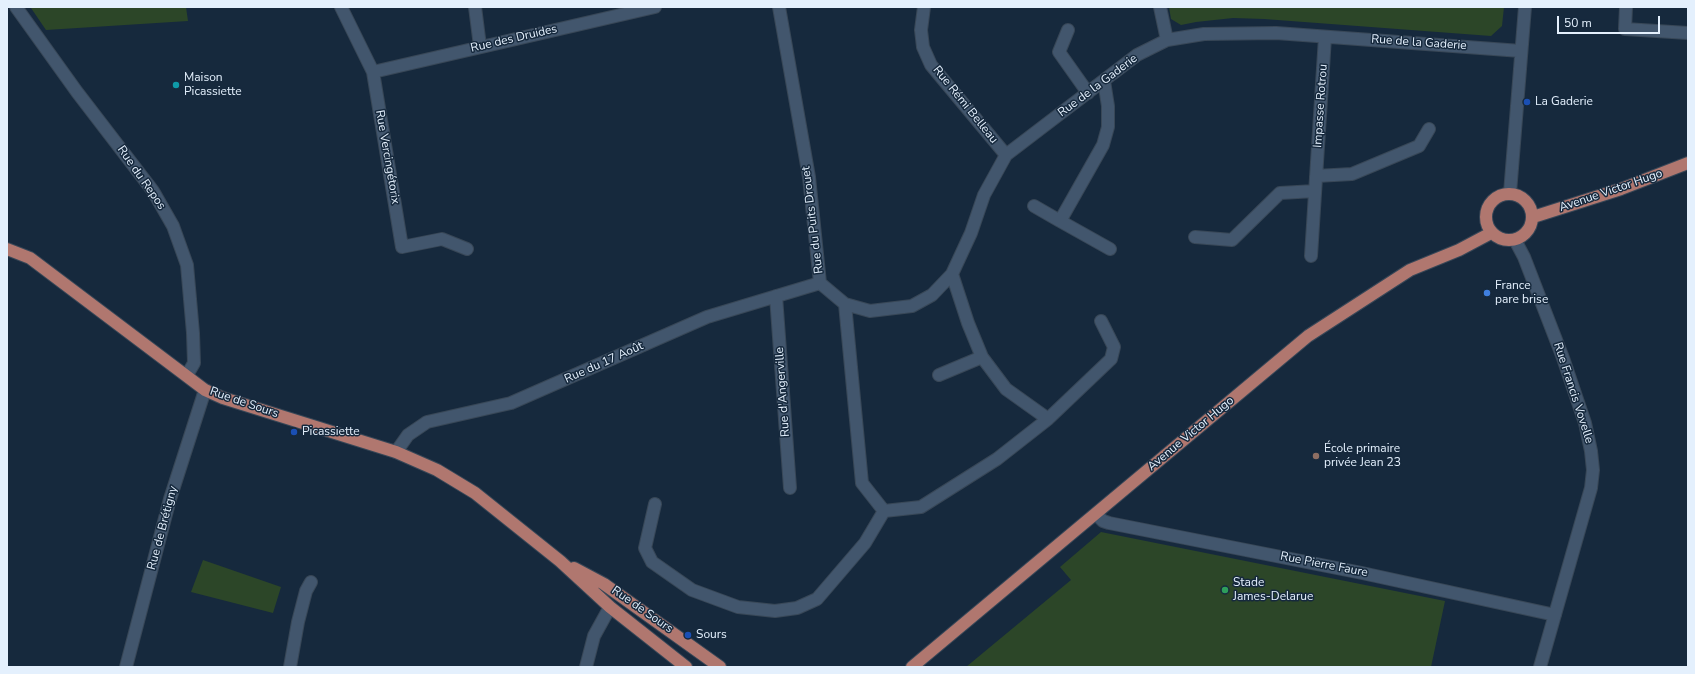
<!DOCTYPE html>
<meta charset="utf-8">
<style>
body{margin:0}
#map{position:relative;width:1695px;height:674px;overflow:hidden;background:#16293d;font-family:"Nunito Sans",sans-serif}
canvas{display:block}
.frame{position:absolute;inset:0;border:8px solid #e4f0fd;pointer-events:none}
.scale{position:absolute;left:1557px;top:16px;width:103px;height:18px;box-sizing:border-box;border:2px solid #e4f0fd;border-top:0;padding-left:5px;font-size:12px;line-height:14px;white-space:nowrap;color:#e4f0fd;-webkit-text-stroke:3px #16293d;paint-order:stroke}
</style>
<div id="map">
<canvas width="1695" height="674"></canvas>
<div class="frame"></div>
<div class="scale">50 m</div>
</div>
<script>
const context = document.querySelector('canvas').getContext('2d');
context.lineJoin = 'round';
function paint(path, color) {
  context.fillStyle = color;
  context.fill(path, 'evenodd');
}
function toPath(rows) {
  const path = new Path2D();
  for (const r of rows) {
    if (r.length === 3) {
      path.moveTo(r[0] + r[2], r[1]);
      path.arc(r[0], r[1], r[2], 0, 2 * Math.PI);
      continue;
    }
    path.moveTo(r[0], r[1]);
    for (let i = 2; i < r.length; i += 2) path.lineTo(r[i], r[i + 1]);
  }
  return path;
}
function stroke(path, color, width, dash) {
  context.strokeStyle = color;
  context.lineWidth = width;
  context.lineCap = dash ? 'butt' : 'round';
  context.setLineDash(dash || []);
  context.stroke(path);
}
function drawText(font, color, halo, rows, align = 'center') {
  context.font = font + ' "Nunito Sans",sans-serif';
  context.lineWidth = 3;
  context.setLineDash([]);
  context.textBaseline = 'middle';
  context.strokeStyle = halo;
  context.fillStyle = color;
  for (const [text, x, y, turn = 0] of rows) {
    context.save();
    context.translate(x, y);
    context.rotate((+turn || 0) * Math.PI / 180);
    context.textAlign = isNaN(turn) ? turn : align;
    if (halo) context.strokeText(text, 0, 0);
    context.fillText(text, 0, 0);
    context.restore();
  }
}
paint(toPath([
 [32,7,186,7,188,21,46,30,31,8],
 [1169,7,1504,7,1502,26,1491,36,1264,19,1233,18,1196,22,1181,25,1171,19],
 [1101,532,1445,601,1431,667,966,667,1071,580,1060,567],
 [203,560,281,587,273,613,191,592]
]), '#2c4628');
const minor = toPath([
 [16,7,77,92,153,191,173,226,187,265,193,333,194,363,187,375],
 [341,7,373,72,402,247,442,239,467,249],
 [475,7,480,46],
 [779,7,809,177,820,283,845,304,862,483,884,511],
 [924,7,921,30,923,47,931,65,1006,155],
 [1160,7,1167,40],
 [1626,7,1625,29,1688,33],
 [1068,30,1059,52,1088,93],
 [373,72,655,7],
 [1104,81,1108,106,1108,127,1103,145,1060,221,1110,249],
 [1316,176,1352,174,1419,146,1429,129],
 [1510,193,1525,7],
 [1034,206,1060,221],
 [1195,237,1232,240,1280,193,1315,191],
 [1515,240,1524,257,1563,358,1585,423,1591,451,1593,470,1591,488,1540,667],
 [1311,256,1325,37],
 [952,274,968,323,982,357,1006,389,1048,419],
 [776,296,790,488],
 [845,304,870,311,912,306,932,295,952,274,971,233,984,195,1006,155,1137,55,1167,40,1204,34,1276,33,1521,51],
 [939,375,982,357],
 [396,452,408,435,427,422,511,403,707,317,820,283],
 [655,504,645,548,652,562,692,590,738,607,775,611,797,608,817,599,865,543,884,511,921,507,997,459,1048,419,1111,359,1114,347,1101,321],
 [1096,514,1103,521,1109,523,1362,573,1555,615],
 [126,667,170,499,205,390],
 [290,667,298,622,306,591,311,582],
 [586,667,594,636,610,607]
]);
const major = toPath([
 [1509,217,23],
 [1533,217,1621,189,1688,163],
 [7,249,30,258,205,390,223,398,396,452,437,470,475,493,560,561,610,607,686,667],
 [574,568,604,584,720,667],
 [912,667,1308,336,1410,270,1459,250,1491,233]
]);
stroke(minor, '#384757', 14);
stroke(major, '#384757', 14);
stroke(minor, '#42566d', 12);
stroke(major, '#b0776f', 12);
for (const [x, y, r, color] of [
 [176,85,4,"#0f9aa8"],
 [1527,102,4,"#1a4fb4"],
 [1487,293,4,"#3f7fe0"],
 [294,432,4,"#1a4fb4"],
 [1316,456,4,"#8d6e63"],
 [1225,590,4,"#2e9e5b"],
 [688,635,4,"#1a4fb4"]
]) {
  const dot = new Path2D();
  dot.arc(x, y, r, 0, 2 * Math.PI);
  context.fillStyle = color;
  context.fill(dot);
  stroke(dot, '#16293d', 1.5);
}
drawText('12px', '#e4f0fd', '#16293d', [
 ["Rue des Druides",514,39,-13],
 ["Rue de la Gaderie",1419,43,4],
 ["Rue de la Gaderie",1098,86,-37],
 ["Rue Rémi Belleau",965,105,51],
 ["Impasse Rotrou",1321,106,-86],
 ["Rue Vercingétorix",387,157,80],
 ["Rue du Repos",141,178,55],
 ["Avenue Victor Hugo",1611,191,-19],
 ["Rue du Puits Drouet",813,220,-97],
 ["Rue du 17 Août",604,363,-24],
 ["Rue d'Angerville",783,392,-94],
 ["Rue Francis Vovelle",1573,393,72],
 ["Rue de Sours",244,403,19],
 ["Avenue Victor Hugo",1191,434,-40],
 ["Rue de Brétigny",163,528,-75],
 ["Rue Pierre Faure",1324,565,11],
 ["Rue de Sours",642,610,35]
]);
drawText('12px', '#e4f0fd', '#16293d', [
 ["Maison",184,78],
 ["Picassiette",184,92],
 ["La Gaderie",1535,102],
 ["France",1495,286],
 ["pare brise",1495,300],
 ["Picassiette",302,432],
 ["École primaire",1324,449],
 ["privée Jean 23",1324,463],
 ["Stade",1233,583],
 ["James-Delarue",1233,597],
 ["Sours",696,635]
], 'left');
</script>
